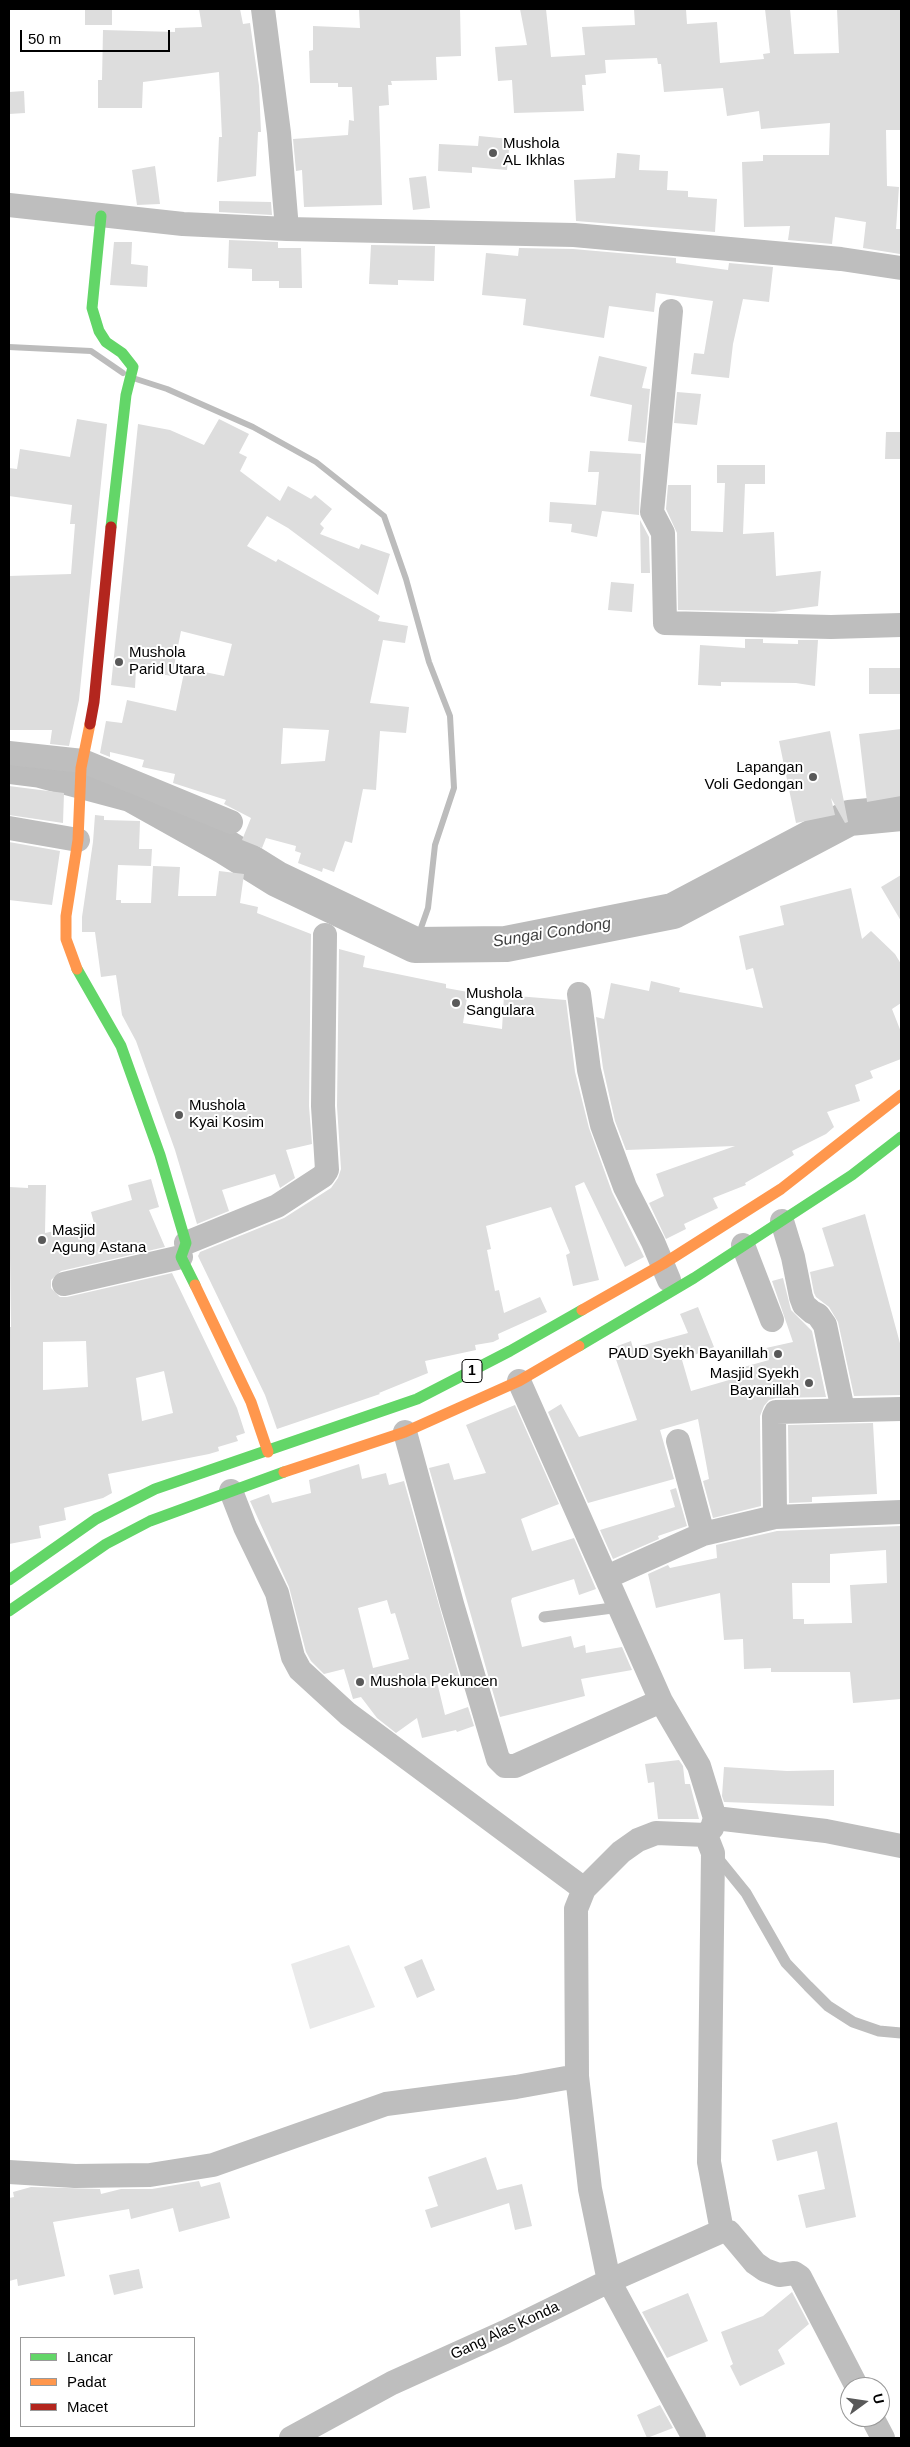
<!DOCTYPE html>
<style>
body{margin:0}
#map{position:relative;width:910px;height:2447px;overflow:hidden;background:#fff;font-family:Arial,sans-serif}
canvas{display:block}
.frame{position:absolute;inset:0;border:10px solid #000;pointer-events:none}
.legend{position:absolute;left:20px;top:2337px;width:175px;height:90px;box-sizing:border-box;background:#fff;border:1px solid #999;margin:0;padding:6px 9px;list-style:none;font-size:15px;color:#000}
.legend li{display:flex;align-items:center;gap:10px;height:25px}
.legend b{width:25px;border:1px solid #999}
.north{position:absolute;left:840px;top:2377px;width:50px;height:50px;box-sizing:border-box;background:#fff;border:1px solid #999;border-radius:50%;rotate:76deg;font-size:14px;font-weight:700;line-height:20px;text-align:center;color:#000}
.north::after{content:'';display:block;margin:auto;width:18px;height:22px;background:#595959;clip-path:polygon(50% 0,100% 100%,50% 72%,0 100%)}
.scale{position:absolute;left:20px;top:30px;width:150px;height:22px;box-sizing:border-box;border:2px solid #000;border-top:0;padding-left:6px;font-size:15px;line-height:18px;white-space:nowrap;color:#000;-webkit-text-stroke:4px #fff;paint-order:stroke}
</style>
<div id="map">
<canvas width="910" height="2447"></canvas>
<div class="frame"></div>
<ul class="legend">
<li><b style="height:6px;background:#63d668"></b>Lancar</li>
<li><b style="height:6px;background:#ff974d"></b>Padat</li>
<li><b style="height:6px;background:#b3261e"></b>Macet</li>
</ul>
<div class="north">U</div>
<div class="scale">50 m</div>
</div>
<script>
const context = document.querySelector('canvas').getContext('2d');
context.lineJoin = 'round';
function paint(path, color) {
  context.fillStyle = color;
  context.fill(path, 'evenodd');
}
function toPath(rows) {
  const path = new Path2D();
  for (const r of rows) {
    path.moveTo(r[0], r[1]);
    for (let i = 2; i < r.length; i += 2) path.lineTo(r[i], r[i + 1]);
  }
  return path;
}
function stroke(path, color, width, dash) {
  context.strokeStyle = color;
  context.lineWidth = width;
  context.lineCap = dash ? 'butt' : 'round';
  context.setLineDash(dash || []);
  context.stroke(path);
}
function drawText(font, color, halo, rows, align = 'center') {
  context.font = font + ' Arial,sans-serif';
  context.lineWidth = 4;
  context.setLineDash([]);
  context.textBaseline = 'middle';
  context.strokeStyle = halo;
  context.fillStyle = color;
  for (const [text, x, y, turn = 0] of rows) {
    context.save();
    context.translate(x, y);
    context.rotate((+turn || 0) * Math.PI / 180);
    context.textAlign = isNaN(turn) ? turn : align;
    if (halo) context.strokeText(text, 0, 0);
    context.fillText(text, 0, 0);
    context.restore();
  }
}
paint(toPath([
 [349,1945,375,2007,310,2029,291,1964]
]), '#eaeaea');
stroke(toPath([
 [9,347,91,351,123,373],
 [136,379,167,389,253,427,316,462,384,516,406,579,429,662,450,716,454,788,435,845,428,908,415,945]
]), '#bcbcbc', 6);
stroke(toPath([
 [9,766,41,770,131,794,224,846,277,879,415,945,506,944,673,911,849,818,901,813]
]), '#bcbcbc', 36);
paint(toPath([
 [85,9,112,9,112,25,85,25],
 [199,9,240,9,243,24,250,23,259,86,261,132,258,132,256,176,217,182,219,137,222,137,219,72,143,82,142,108,98,108,98,80,102,80,103,30,175,32,175,28,202,27],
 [359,9,460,9,461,56,436,57,437,80,391,81,392,85,388,85,389,105,379,106,382,205,304,207,302,170,296,171,293,139,348,135,349,120,354,121,352,87,338,87,338,83,310,83,309,51,313,50,313,26,360,28],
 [520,9,546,9,551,57,585,55,582,27,635,25,634,9,686,9,687,24,717,22,720,63,764,59,763,54,770,53,765,9,790,9,794,54,839,53,837,9,901,9,901,130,886,130,887,186,899,187,896,229,901,229,900,254,863,248,866,222,835,217,832,244,788,240,790,226,744,227,742,162,763,161,763,155,829,155,830,123,761,129,759,111,727,116,723,88,664,92,661,64,658,64,657,58,605,60,606,73,585,75,586,85,582,85,584,111,514,113,512,80,498,81,495,47,527,45],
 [24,91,25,113,9,114,9,92],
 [479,136,510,139,507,170,472,167,472,173,438,171,439,144,478,146],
 [617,153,640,155,639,170,668,171,667,190,688,191,688,197,717,199,715,232,576,221,574,180,615,178],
 [155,166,160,204,137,205,132,170],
 [426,176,430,208,413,210,409,178],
 [219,201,271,202,272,215,219,212],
 [229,240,278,242,278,248,301,248,302,288,279,288,279,281,252,281,252,269,228,268],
 [114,242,132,242,131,264,148,266,147,287,110,285],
 [371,245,435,246,434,281,398,280,398,285,369,284],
 [519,248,573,249,676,258,676,263,728,270,729,263,773,267,769,302,743,299,733,344,729,378,691,374,694,353,704,354,713,301,656,293,654,312,609,306,604,338,523,325,526,299,482,295,486,253,518,256],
 [599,356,647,367,642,388,650,389,645,443,628,441,632,405,590,396],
 [677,392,701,394,697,425,674,423],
 [77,419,107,424,79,700,69,746,50,744,52,730,9,730,9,576,71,574,75,524,70,524,72,505,9,496,9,468,17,469,20,449,70,457],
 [219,419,249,434,239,453,247,457,240,471,280,501,288,486,311,499,315,495,332,509,320,524,324,528,320,534,359,549,361,544,390,554,378,595,288,528,267,516,247,546,276,562,278,559,380,616,378,621,408,626,405,643,383,640,370,703,409,707,406,733,380,731,376,790,363,789,352,843,345,841,334,872,323,868,322,872,298,863,301,853,295,851,296,846,266,838,262,848,242,840,251,818,224,804,226,800,173,783,175,774,142,767,144,760,110,752,110,757,100,753,106,721,122,723,127,700,176,711,185,668,224,676,232,644,181,631,172,676,136,670,135,688,111,685,138,424,170,430,204,445],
 [283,728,329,730,325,761,281,764],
 [886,432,901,432,901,459,885,459],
 [590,451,641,454,639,515,602,511,597,537,571,532,572,524,549,522,550,502,596,505,599,472,588,472],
 [717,465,765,465,765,484,745,484,743,534,774,532,776,576,821,571,818,606,774,612,678,610,677,533,666,509,668,485,691,485,691,531,723,532,725,483,717,483],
 [640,520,649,537,650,573,641,573],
 [611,582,634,584,632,612,608,610],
 [745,639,763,639,763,643,798,644,798,640,818,640,815,686,796,683,721,682,721,686,698,685,700,645,745,648],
 [869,668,901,668,901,694,869,694],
 [901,729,901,796,867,802,859,734],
 [830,731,848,822,845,823,831,798,835,815,796,823,779,741],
 [9,786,64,793,63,823,9,815],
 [95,815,104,816,104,820,140,821,139,849,152,849,151,866,118,865,116,900,121,900,121,903,151,903,153,866,180,867,178,896,216,896,219,871,244,874,240,903,258,907,257,913,311,934,309,1106,312,1144,286,1150,295,1178,280,1188,275,1174,222,1190,229,1211,197,1224,175,1150,136,1041,122,1015,116,975,101,977,95,932,82,932,82,917,93,842],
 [9,842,60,851,52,905,9,900],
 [901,875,901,921,881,887],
 [851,888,862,939,871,931,895,954,901,964,901,1003,892,1009,901,1032,901,1059,870,1071,873,1078,855,1085,860,1101,827,1112,834,1127,826,1134,792,1151,794,1155,745,1183,746,1185,713,1198,718,1208,684,1224,686,1229,666,1239,649,1203,664,1196,656,1174,735,1146,626,1150,615,1121,603,1068,596,1017,604,1019,611,983,649,991,651,981,680,988,679,992,763,1008,753,968,746,970,739,936,784,925,780,906],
 [339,949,365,956,363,967,446,984,446,988,468,992,463,1023,502,1029,504,995,566,1000,575,1072,589,1128,612,1192,644,1257,625,1267,584,1182,575,1186,599,1280,573,1286,566,1255,570,1253,551,1207,486,1226,491,1249,487,1250,495,1291,499,1290,504,1313,540,1297,547,1312,498,1334,499,1339,493,1342,475,1345,476,1350,425,1361,428,1373,379,1393,380,1394,277,1429,265,1395,198,1256,200,1252,284,1218,331,1188,338,1178,341,1169,337,1106],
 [151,1179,159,1207,149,1210,165,1247,61,1271,51,1280,51,1288,60,1297,67,1297,172,1273,237,1408,245,1433,236,1436,238,1441,218,1447,219,1451,209,1454,108,1474,112,1493,103,1498,64,1508,66,1520,39,1526,41,1538,9,1544,9,1327,11,1327,9,1187,28,1188,28,1185,46,1185,45,1233,94,1223,91,1212,132,1200,128,1185],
 [86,1341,88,1387,43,1390,43,1342],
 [164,1371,173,1413,142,1421,136,1378],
 [865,1214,901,1347,901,1395,854,1396,838,1322,829,1307,816,1297,814,1293,810,1272,834,1266,822,1228],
 [783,1278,791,1310,812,1331,826,1397,776,1398,769,1400,764,1406,760,1416,761,1506,713,1518,703,1481,709,1479,698,1419,660,1430,674,1479,588,1503,548,1412,561,1404,579,1437,637,1420,612,1348,631,1341,633,1348,688,1333,680,1314,698,1307,714,1347,682,1360,691,1391,736,1378,733,1370,769,1360,766,1348,793,1342,772,1281],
 [515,1405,559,1504,521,1519,532,1551,574,1538,596,1589,579,1595,574,1579,512,1598,511,1601,522,1647,571,1636,574,1648,585,1645,586,1653,622,1647,632,1670,581,1679,585,1696,500,1717,429,1468,449,1463,454,1480,486,1473,466,1425],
 [873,1423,877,1494,812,1497,812,1502,789,1503,788,1425],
 [359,1464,362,1479,386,1473,389,1485,404,1481,459,1676,437,1682,445,1715,468,1707,474,1726,457,1732,456,1730,422,1738,417,1718,396,1733,377,1718,361,1697,353,1699,344,1669,324,1674,311,1661,306,1652,289,1587,250,1501,269,1494,272,1503,311,1493,309,1480],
 [387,1600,391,1614,395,1613,409,1659,373,1668,358,1608],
 [676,1488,687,1526,658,1536,659,1539,613,1559,600,1530,675,1507,670,1490],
 [901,1526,901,1699,853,1703,850,1672,771,1672,771,1668,744,1669,743,1639,724,1640,720,1593,656,1608,648,1574,668,1565,670,1568,717,1558,716,1545,777,1531],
 [886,1550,887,1583,850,1585,852,1623,804,1624,804,1619,793,1619,792,1583,830,1583,830,1554],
 [679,1760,683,1766,685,1784,690,1784,699,1819,658,1819,654,1782,648,1783,645,1764],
 [724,1767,787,1771,834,1770,834,1806,724,1802,722,1796],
 [422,1959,435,1990,417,1998,404,1967],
 [837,2122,856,2217,806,2228,798,2195,825,2189,817,2151,777,2161,772,2140],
 [486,2157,497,2190,522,2184,532,2226,515,2230,509,2203,431,2228,425,2210,438,2206,428,2177],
 [199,2181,201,2187,220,2182,230,2218,179,2232,173,2208,131,2219,129,2209,53,2222,65,2276,18,2286,17,2279,9,2281,9,2198,14,2197,13,2192,31,2187,100,2189,101,2194,121,2189,152,2189],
 [139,2269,143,2288,114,2295,109,2275],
 [792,2292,809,2324,778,2350,785,2364,740,2386,730,2366,733,2364,721,2332,763,2316],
 [688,2293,708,2341,667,2358,642,2312],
 [660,2405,673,2428,647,2438,637,2415]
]), '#ddd');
stroke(toPath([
 [544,1617,620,1607],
 [716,1856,746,1893,786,1963,808,1986,828,2006,853,2022,879,2031,901,2033]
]), '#bebebe', 11);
stroke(toPath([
 [263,9,279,133,287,229],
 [9,205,183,224,287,229,574,235,841,259,901,268],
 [671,311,652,512,663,533,665,623,831,627,901,625],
 [9,753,83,761,231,822],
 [9,828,78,840],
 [579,994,589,1070,602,1125,625,1187,653,1242,669,1280],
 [782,1221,793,1257,801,1297,804,1305,812,1312,818,1315,825,1325,843,1410],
 [186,1243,277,1206,323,1176,327,1170,323,1106,325,935],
 [743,1245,772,1320],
 [64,1284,181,1257],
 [519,1381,661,1701,699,1766,715,1818,712,1828,706,1835,656,1833,638,1840,621,1852,584,1889,576,1909,577,2076,590,2189,609,2281,694,2438],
 [405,1432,452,1604,498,1759,505,1766,515,1766,661,1701],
 [231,1491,245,1527,277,1593,293,1657,300,1670,348,1714,584,1889],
 [775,1517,901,1512],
 [703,1534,775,1517,774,1416,776,1412,901,1409],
 [607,1577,703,1534,678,1441],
 [715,1818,826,1831,901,1846],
 [706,1835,713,1853,709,2162,722,2231],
 [9,2172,75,2176,150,2175,213,2165,386,2104,516,2087,577,2076],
 [722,2231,729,2232,755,2263,765,2270,779,2275,794,2273,800,2277,857,2387],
 [872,2417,883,2438],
 [291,2438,392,2383,505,2332,609,2281,722,2231]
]), '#bebebe', 24);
stroke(toPath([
 [101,216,92,308,99,331,106,342,122,353,133,367,126,395,111,527],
 [77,969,121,1046,160,1155,186,1243,181,1257,195,1285],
 [579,1346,694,1278,852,1175,901,1137],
 [9,1580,96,1519,155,1489,417,1399,510,1351,582,1310],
 [9,1611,106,1544,150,1521,284,1472]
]), '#63d668', 11);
stroke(toPath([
 [77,969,66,939,66,916,78,840,81,768,90,724],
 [195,1285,251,1402,268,1452],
 [582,1310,663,1264,781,1189,901,1095],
 [284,1472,405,1432,519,1381,579,1346]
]), '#ff974d', 11);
stroke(toPath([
 [90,724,94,702,111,527]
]), '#b3261e', 11);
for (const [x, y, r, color] of [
 [493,153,5,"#595959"],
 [119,662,5,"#595959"],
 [813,777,5,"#595959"],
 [456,1003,5,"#595959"],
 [179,1115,5,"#595959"],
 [42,1240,5,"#595959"],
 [778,1354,5,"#595959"],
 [809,1383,5,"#595959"],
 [360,1682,5,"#595959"]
]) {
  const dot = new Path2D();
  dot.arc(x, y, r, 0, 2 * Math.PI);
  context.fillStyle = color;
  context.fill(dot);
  stroke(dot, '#fff', 2);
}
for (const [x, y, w] of [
 [472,1371,20]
]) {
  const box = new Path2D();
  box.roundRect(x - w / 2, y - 11.5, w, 23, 4);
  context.fillStyle = '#fff';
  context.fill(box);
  stroke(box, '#000', 1);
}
drawText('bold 14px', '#000', null, [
 ["1",472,1371]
]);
drawText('15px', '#000', '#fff', [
 ["Mushola",503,144],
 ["AL Ikhlas",503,161],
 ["Mushola",129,653],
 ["Parid Utara",129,670],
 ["Lapangan",803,768,"right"],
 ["Voli Gedongan",803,785,"right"],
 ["Mushola",466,994],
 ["Sangulara",466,1011],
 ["Mushola",189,1106],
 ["Kyai Kosim",189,1123],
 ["Masjid",52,1231],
 ["Agung Astana",52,1248],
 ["PAUD Syekh Bayanillah",768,1354,"right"],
 ["Masjid Syekh",799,1374,"right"],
 ["Bayanillah",799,1391,"right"],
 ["Mushola Pekuncen",370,1682]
], 'left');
drawText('15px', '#000', '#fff', [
 ["Gang Alas Konda",505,2331,-25]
]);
drawText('italic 16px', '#414141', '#fff', [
 ["Sungai Condong",552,933,-9]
]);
</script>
